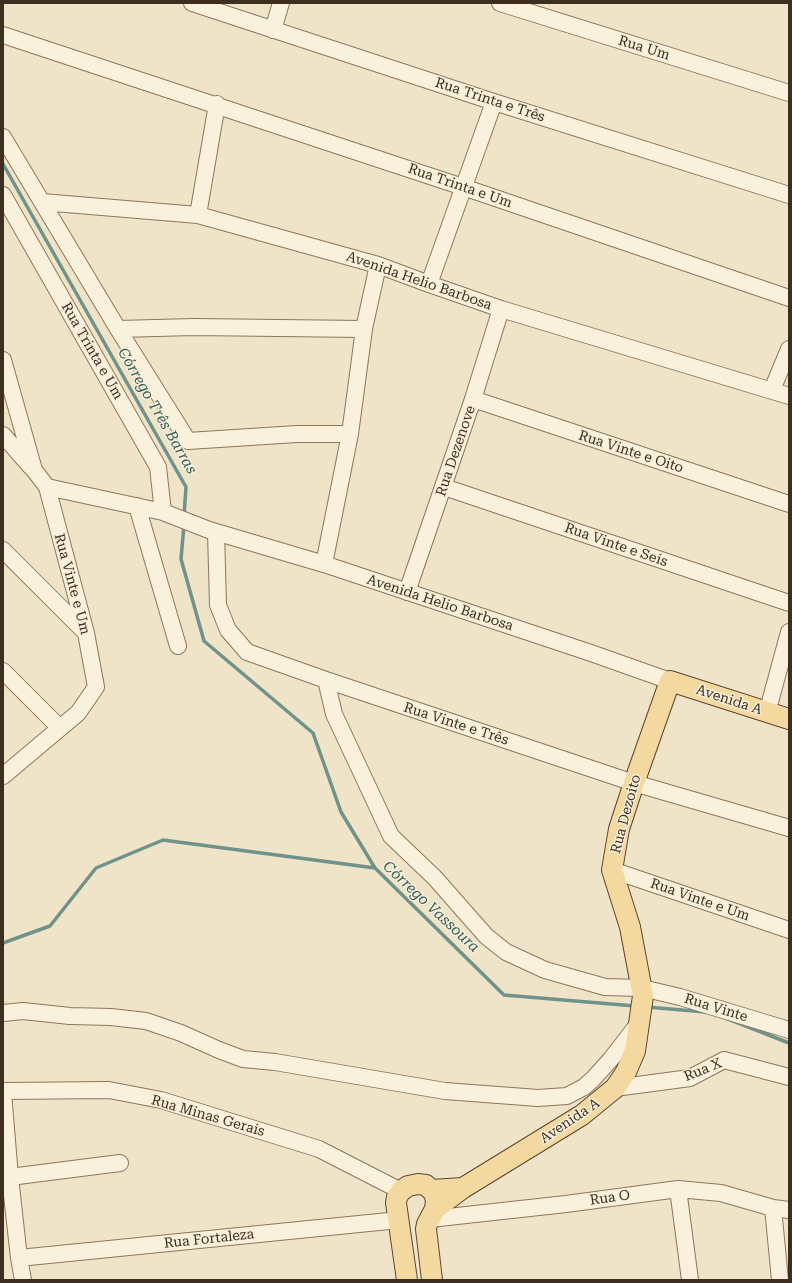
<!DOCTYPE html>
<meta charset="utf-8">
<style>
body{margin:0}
#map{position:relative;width:792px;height:1283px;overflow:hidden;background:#f0e4c8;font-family:"Roboto Serif",serif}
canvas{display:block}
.frame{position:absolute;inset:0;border:4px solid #3d2e20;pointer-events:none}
</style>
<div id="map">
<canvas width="792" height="1283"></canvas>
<div class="frame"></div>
</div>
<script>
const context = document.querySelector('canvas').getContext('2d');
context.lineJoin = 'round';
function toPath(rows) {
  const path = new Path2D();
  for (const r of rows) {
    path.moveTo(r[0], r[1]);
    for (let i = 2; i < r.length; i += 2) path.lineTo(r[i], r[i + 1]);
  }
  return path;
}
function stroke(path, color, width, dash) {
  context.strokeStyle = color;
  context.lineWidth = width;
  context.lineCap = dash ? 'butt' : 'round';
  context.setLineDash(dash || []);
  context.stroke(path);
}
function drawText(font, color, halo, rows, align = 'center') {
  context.font = font + ' "Roboto Serif",serif';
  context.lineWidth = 3;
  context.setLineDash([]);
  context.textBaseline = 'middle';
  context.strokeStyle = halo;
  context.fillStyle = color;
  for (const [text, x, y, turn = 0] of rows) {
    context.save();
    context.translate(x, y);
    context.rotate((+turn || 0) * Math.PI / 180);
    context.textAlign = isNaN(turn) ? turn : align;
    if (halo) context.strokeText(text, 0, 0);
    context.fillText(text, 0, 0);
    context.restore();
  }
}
stroke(toPath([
 [3,164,186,487,184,516],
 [184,525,181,559,204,641,313,733,341,812,375,868,504,995,635,1006],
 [3,943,50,926,96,868,163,840,375,868],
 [647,1007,705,1012],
 [728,1019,789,1043]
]), '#6f938a', 3.5);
const minor = toPath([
 [192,3,494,102,789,195],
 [500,3,789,93],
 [273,30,281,3],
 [3,35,463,187,789,298],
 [3,137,118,329,188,441,297,434,350,434],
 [3,195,158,467,163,512],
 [42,202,198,215,378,265,429,284,501,309,789,396],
 [198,215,217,104],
 [429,284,494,102],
 [118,329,194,327,364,329],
 [3,360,34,470,47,487,86,633,96,687,78,713,3,776],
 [772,390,789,349],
 [473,399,789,504],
 [3,435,31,467],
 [47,487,163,512,209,530,324,564,591,653,670,681],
 [444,487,789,603],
 [137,506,178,646],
 [216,532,218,605,228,630,247,652,326,680,634,783,789,828],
 [3,550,84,631],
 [324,564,350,434,364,329,378,265],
 [407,592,473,399,501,309],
 [3,671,60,728],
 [326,680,334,714,391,836,435,878,486,936,506,952,545,970,605,987,642,988,680,997,789,1030],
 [767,713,789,632],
 [612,870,789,930],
 [3,1013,23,1011,70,1016,111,1017,146,1021,181,1033,219,1050,243,1059,275,1062,445,1091,538,1098,567,1096,584,1087,593,1079,611,1059,639,1023],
 [615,1088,690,1078,724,1060,789,1077],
 [3,1091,109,1090,161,1100,319,1149,401,1191],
 [3,1092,10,1177,19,1258,23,1280],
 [10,1177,120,1163],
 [678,1189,690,1280],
 [773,1208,780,1280],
 [430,1219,566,1204,678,1189,721,1193,773,1208,789,1210],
 [19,1258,399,1220]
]);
const major = toPath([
 [435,1209,463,1188,582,1115,615,1088,626,1072,635,1051,643,996,630,927,612,870,619,829,634,783,670,681,789,719],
 [407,1280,396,1203,397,1197,401,1191,408,1186,418,1184,426,1185,431,1190,463,1188],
 [432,1280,426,1229,427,1224,435,1209,436,1200,435,1197]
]);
stroke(minor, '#8d765c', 18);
stroke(major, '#5b4430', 22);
stroke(minor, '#faf1dc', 16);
stroke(major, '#f3d9a0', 20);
drawText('14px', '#3d2e20', '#f7eed8', [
 ["Rua Um",644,48,17],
 ["Rua Trinta e Três",490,100,18],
 ["Rua Trinta e Um",460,186,19],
 ["Avenida Helio Barbosa",419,281,19],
 ["Rua Trinta e Um",92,351,60],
 ["Rua Dezenove",456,451,-71],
 ["Rua Vinte e Oito",631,452,18],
 ["Rua Vinte e Seis",616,545,19],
 ["Rua Vinte e Um",72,584,75],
 ["Avenida Helio Barbosa",440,603,18],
 ["Avenida A",729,700,18],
 ["Rua Vinte e Três",456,724,18],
 ["Rua Dezoito",626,814,-75],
 ["Rua Vinte e Um",700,900,19],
 ["Rua Vinte",716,1008,17],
 ["Rua X",703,1070,-22],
 ["Rua Minas Gerais",208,1116,16],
 ["Avenida A",570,1121,-34],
 ["Rua O",610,1198,-8],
 ["Rua Fortaleza",209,1239,-6]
]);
drawText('italic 15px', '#2f5d5a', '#f7eed8', [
 ["Córrego Três Barras",157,411,60],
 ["Córrego Vassoura",431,907,43]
]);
</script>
